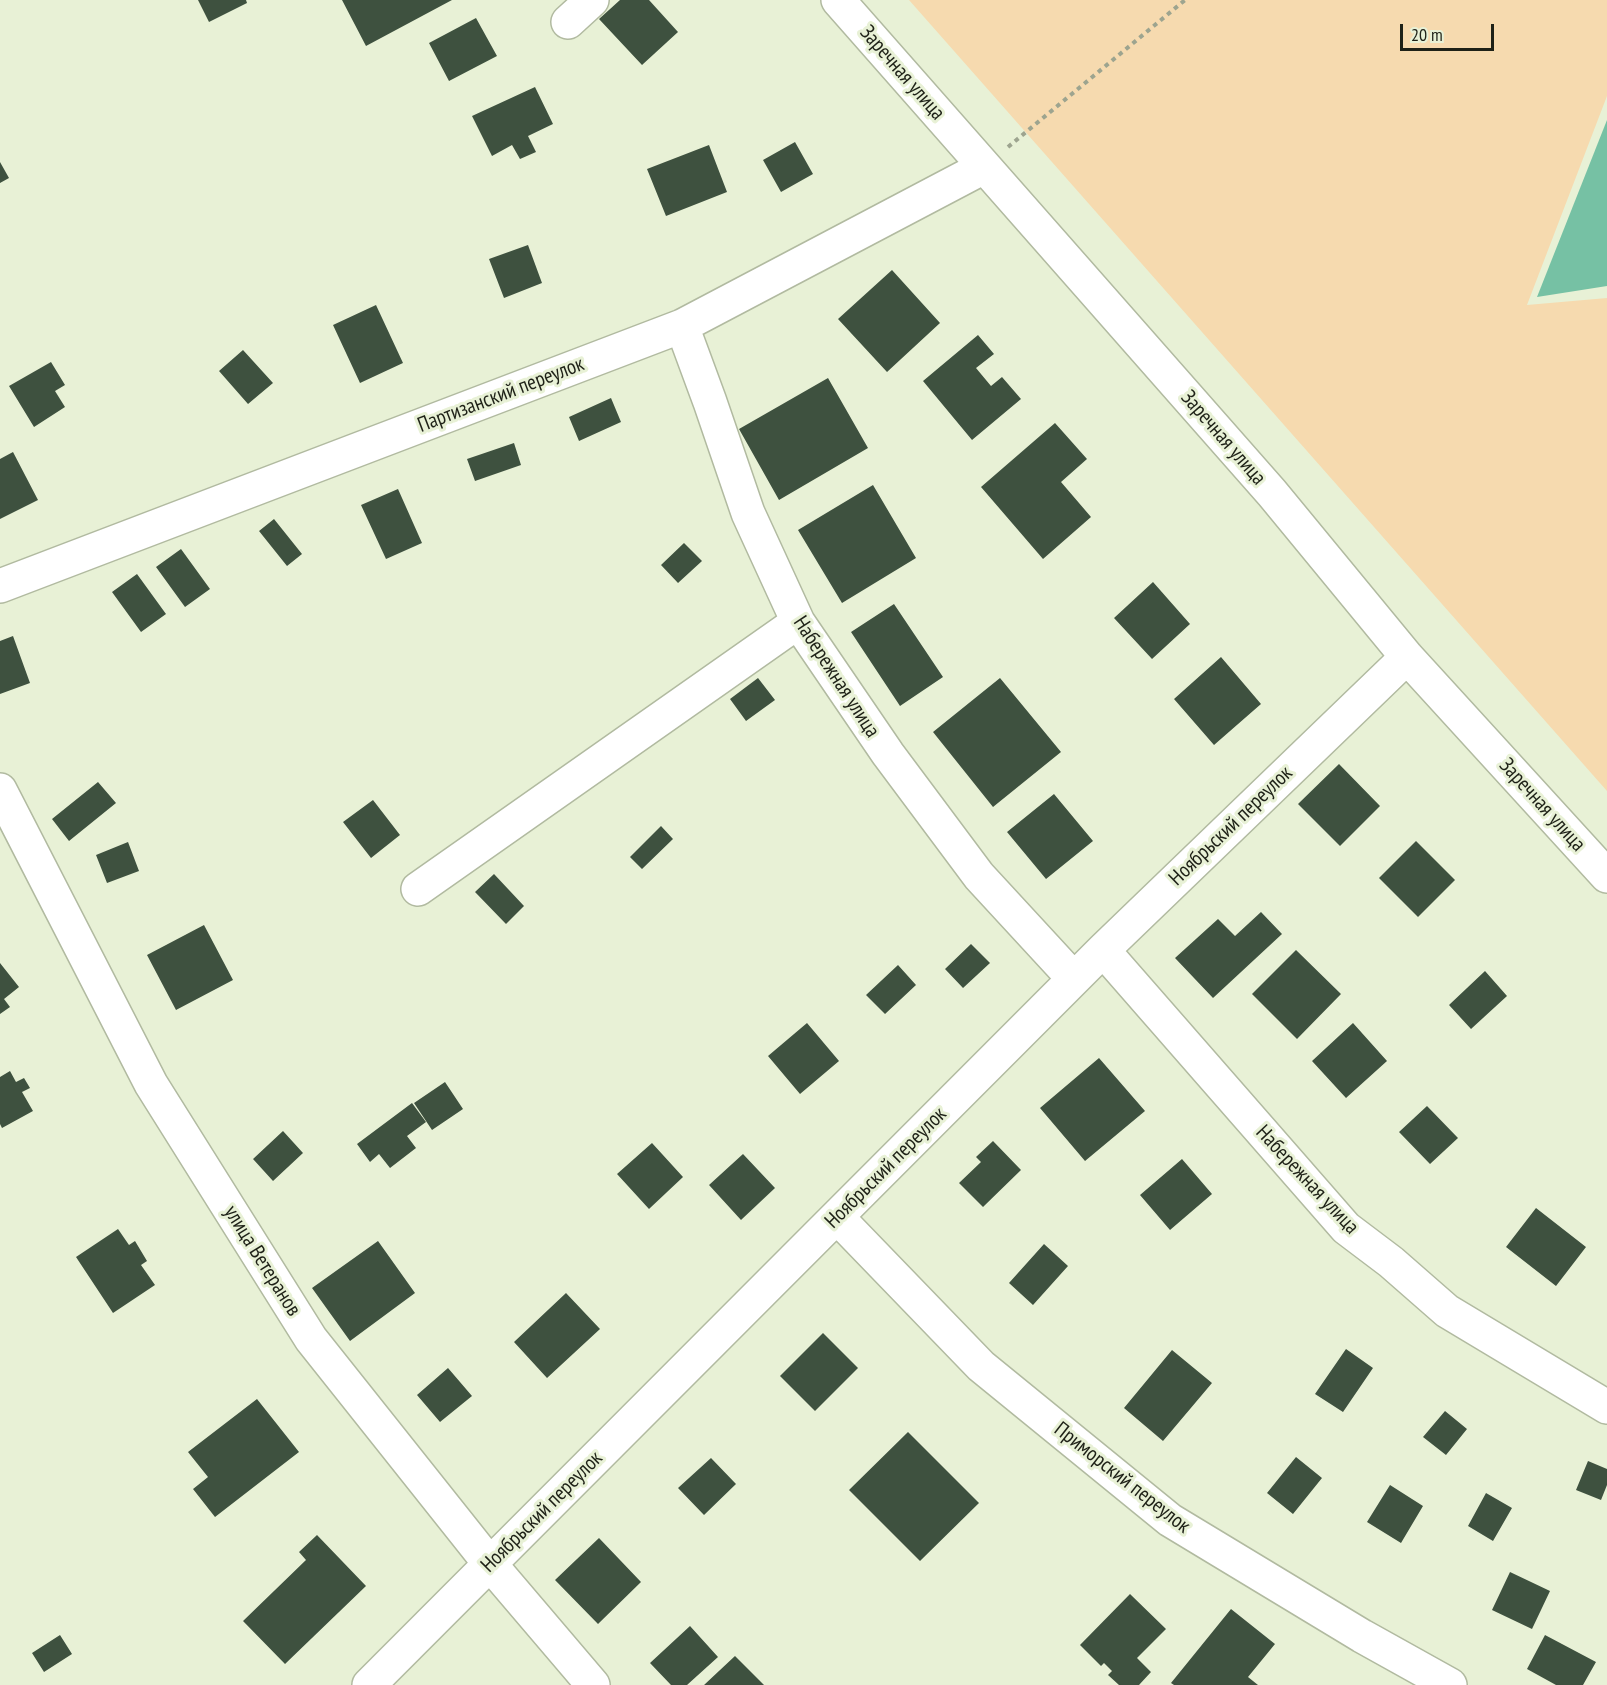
<!DOCTYPE html>
<meta charset="utf-8">
<style>
body{margin:0}
#map{position:relative;width:1607px;height:1685px;overflow:hidden;background:#e8f1d6;font-family:"PT Sans Narrow",sans-serif}
canvas{display:block}
.scale{position:absolute;left:1400px;top:24px;width:94px;height:27px;box-sizing:border-box;border:3px solid #1e2117;border-top:0;padding-left:8px;font-size:18px;line-height:21px;white-space:nowrap;color:#1e2117;-webkit-text-stroke:4px #e8f1d6;paint-order:stroke}
</style>
<div id="map">
<canvas width="1607" height="1685"></canvas>
<div class="scale">20 m</div>
</div>
<script>
const context = document.querySelector('canvas').getContext('2d');
context.lineJoin = 'round';
function paint(path, color) {
  context.fillStyle = color;
  context.fill(path, 'evenodd');
}
function toPath(rows) {
  const path = new Path2D();
  for (const r of rows) {
    path.moveTo(r[0], r[1]);
    for (let i = 2; i < r.length; i += 2) path.lineTo(r[i], r[i + 1]);
  }
  return path;
}
function stroke(path, color, width, dash) {
  context.strokeStyle = color;
  context.lineWidth = width;
  context.lineCap = dash ? 'butt' : 'round';
  context.setLineDash(dash || []);
  context.stroke(path);
}
function drawText(font, color, halo, rows, align = 'center') {
  context.font = font + ' "PT Sans Narrow",sans-serif';
  context.lineWidth = 6;
  context.setLineDash([]);
  context.textBaseline = 'middle';
  context.strokeStyle = halo;
  context.fillStyle = color;
  for (const [text, x, y, turn = 0] of rows) {
    context.save();
    context.translate(x, y);
    context.rotate((+turn || 0) * Math.PI / 180);
    context.textAlign = isNaN(turn) ? turn : align;
    if (halo) context.strokeText(text, 0, 0);
    context.fillText(text, 0, 0);
    context.restore();
  }
}
paint(toPath([
 [909,0,1607,0,1607,96,1527,305,1607,298,1607,791]
]), '#f6daaf');
paint(toPath([
 [1607,120,1607,286,1537,297]
]), '#76c1a4');
paint(toPath([
 [198,0,246,0,247,3,209,22],
 [342,0,452,0,366,46],
 [620,0,649,0,678,32,642,65,599,19],
 [476,18,497,56,449,81,429,43],
 [535,87,553,124,528,136,536,152,520,159,512,145,492,156,472,116],
 [795,142,813,174,781,192,763,160],
 [709,145,727,192,666,216,647,169],
 [0,162,9,178,0,183],
 [528,245,542,283,504,298,489,259],
 [892,270,940,323,887,372,838,319],
 [376,305,403,363,360,383,333,325],
 [978,335,994,354,976,368,991,386,1002,377,1021,399,972,440,923,381],
 [243,350,273,383,248,404,219,371],
 [51,362,65,385,55,391,65,407,34,427,9,386],
 [828,378,868,448,779,500,739,429],
 [611,398,621,422,579,441,569,417],
 [1055,423,1087,459,1061,482,1091,517,1043,559,981,487],
 [514,443,521,465,475,481,467,459],
 [13,452,38,500,0,519,0,459],
 [873,485,916,558,842,603,798,530],
 [398,489,422,543,386,559,361,505],
 [274,519,302,554,287,566,259,531],
 [684,543,702,561,678,583,661,565],
 [181,549,210,589,185,607,156,567],
 [137,574,166,614,141,632,112,592],
 [1153,582,1190,624,1152,659,1114,618],
 [894,604,943,677,900,706,851,632],
 [13,636,30,683,0,694,0,641],
 [1221,657,1261,704,1214,745,1174,699],
 [758,678,775,700,746,721,730,699],
 [1000,678,1061,752,993,807,933,732],
 [1339,764,1380,806,1340,846,1298,804],
 [98,782,116,803,69,841,52,819],
 [1054,794,1093,841,1046,879,1007,832],
 [373,800,400,835,371,858,343,822],
 [661,826,673,839,642,869,630,857],
 [1416,841,1455,880,1418,917,1379,878],
 [128,842,139,871,107,883,96,855],
 [494,874,524,906,506,924,475,892],
 [1261,912,1282,934,1213,998,1175,958,1218,919,1235,936],
 [204,925,233,980,176,1010,147,955],
 [971,944,990,963,963,988,945,969],
 [1296,950,1341,994,1297,1039,1252,994],
 [0,963,19,987,4,999,10,1007,0,1014],
 [898,965,916,985,885,1014,866,995],
 [1485,971,1507,996,1471,1029,1449,1005],
 [807,1023,839,1061,800,1094,768,1056],
 [1353,1023,1387,1061,1346,1098,1312,1061],
 [1099,1058,1145,1111,1085,1161,1040,1108],
 [10,1071,16,1082,24,1078,30,1088,22,1092,33,1111,2,1128,0,1124,0,1077],
 [445,1082,463,1109,432,1130,414,1103],
 [412,1103,426,1122,407,1136,416,1148,390,1168,379,1154,370,1162,357,1144],
 [1427,1106,1458,1138,1430,1164,1399,1132],
 [283,1131,303,1153,273,1181,253,1159],
 [993,1141,1021,1170,983,1207,959,1183,981,1162,976,1157],
 [652,1143,683,1177,649,1209,617,1174],
 [743,1154,775,1188,741,1220,709,1185],
 [1182,1159,1212,1194,1170,1230,1140,1195],
 [1536,1208,1586,1247,1556,1286,1506,1247],
 [118,1229,129,1245,135,1241,147,1261,141,1265,155,1285,113,1313,76,1257],
 [378,1241,415,1293,350,1341,312,1288],
 [1044,1244,1068,1266,1033,1305,1009,1283],
 [566,1293,600,1329,547,1378,514,1342],
 [823,1333,858,1368,815,1411,780,1376],
 [1346,1349,1373,1368,1343,1412,1315,1394],
 [1172,1350,1212,1383,1163,1441,1124,1408],
 [448,1368,472,1396,440,1422,417,1395],
 [257,1399,299,1452,215,1517,193,1489,208,1477,188,1452],
 [1445,1411,1467,1429,1446,1455,1423,1437],
 [908,1432,979,1503,920,1561,849,1490],
 [1296,1457,1322,1478,1293,1514,1267,1493],
 [711,1458,736,1484,704,1515,678,1488],
 [1588,1461,1607,1469,1607,1485,1601,1500,1576,1490],
 [1390,1485,1423,1506,1401,1543,1367,1522],
 [1486,1493,1512,1508,1493,1541,1468,1526],
 [317,1535,366,1586,285,1664,243,1621,306,1560,299,1552],
 [599,1538,641,1582,598,1624,555,1580],
 [1510,1572,1550,1591,1532,1629,1492,1610],
 [1130,1594,1166,1629,1137,1658,1151,1672,1139,1685,1119,1685,1108,1675,1112,1671,1104,1663,1101,1666,1080,1645],
 [1231,1609,1275,1644,1248,1677,1258,1685,1174,1685,1171,1683],
 [690,1626,718,1657,687,1685,671,1685,650,1663],
 [60,1635,72,1654,44,1672,32,1653],
 [1545,1635,1596,1662,1583,1685,1556,1685,1527,1669],
 [735,1656,764,1685,704,1685]
]), '#3e513f');
const minor = toPath([
 [838,0,1272,493,1407,657,1607,876],
 [568,22,592,0],
 [682,326,710,402,748,513,798,622,888,754,979,876,1074,979],
 [0,586,682,326,984,167],
 [0,790,151,1084,311,1339,490,1564,593,1685],
 [418,889,798,622],
 [1103,950,1346,1228,1391,1262,1447,1311,1607,1407],
 [837,1217,981,1366,1170,1520,1362,1636,1450,1685],
 [369,1685,1103,950,1407,657]
]);
stroke(minor, '#b1baa0', 36);
stroke(toPath([
 [1008,147,1185,0]
]), '#9da48f', 4, [4.5, 4.5]);
stroke(minor, '#fff', 33);
drawText('21px', '#1e2117', '#e8f1d6', [
 ["Заречная улица",902,73,49],
 ["Партизанский переулок",501,395,-21],
 ["Заречная улица",1223,438,49],
 ["Набережная улица",836,677,57],
 ["Заречная улица",1542,805,48],
 ["Ноябрьский переулок",1231,826,-44],
 ["Ноябрьский переулок",886,1168,-45],
 ["Набережная улица",1307,1180,47],
 ["улица Ветеранов",262,1261,58],
 ["Приморский переулок",1122,1478,38],
 ["Ноябрьский переулок",542,1512,-45]
]);
</script>
